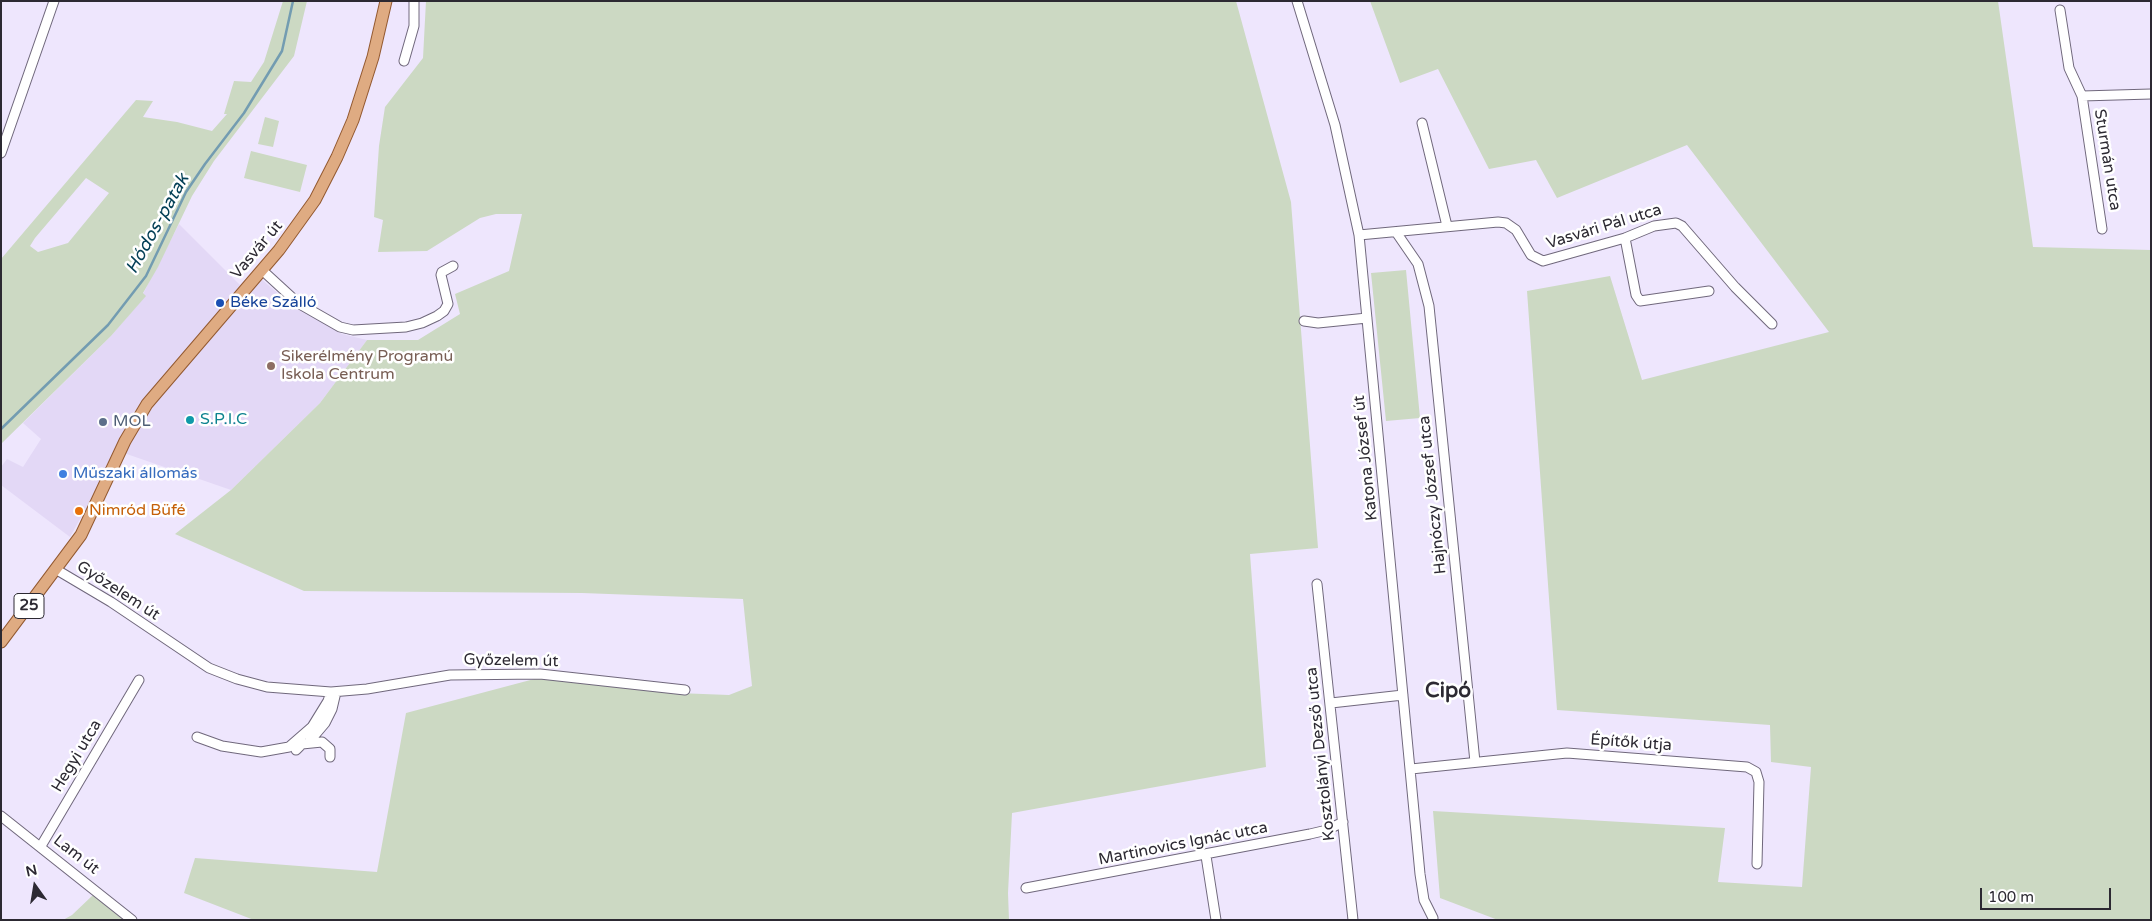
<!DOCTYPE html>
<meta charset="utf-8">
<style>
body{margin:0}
#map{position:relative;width:2152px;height:921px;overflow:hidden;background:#eee6fd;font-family:"Varela Round",sans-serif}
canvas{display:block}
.frame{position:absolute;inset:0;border:2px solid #2c2932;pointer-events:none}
.north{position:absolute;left:10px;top:861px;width:50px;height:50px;-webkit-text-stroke:4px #fff;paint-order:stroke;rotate:347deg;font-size:14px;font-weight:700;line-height:20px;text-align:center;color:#2c2932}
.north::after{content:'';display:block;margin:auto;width:18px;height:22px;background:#2c2932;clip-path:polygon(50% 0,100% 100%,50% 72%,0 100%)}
.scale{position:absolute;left:1980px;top:888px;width:131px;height:22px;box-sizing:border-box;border:2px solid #2c2932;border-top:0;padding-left:6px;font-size:15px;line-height:18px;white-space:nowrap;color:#2c2932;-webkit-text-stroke:4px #fff;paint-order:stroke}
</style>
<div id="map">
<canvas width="2152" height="921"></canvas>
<div class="frame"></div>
<div class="north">N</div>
<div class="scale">100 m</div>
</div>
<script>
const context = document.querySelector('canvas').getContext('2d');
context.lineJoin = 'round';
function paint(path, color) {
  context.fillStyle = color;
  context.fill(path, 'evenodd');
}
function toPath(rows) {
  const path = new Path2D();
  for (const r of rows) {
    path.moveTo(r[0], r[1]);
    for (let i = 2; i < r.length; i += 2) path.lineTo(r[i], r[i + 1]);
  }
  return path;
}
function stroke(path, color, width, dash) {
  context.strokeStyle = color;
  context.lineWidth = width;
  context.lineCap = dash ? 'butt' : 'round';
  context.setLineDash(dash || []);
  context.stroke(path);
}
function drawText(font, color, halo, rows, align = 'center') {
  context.font = font + ' "Varela Round",sans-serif';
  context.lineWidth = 5;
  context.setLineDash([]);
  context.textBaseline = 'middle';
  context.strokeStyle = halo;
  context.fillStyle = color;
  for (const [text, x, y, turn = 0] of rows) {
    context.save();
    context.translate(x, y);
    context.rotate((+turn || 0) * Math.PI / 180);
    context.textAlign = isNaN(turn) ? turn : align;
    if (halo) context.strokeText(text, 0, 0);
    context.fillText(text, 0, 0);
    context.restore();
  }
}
paint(toPath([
 [179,224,240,285,253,272,295,308,342,334,367,340,320,403,231,490,118,451,70,537,1,485,1,467,7,459,23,467,41,439,23,423,111,336,145,296,143,294]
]), '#e3d8f6');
paint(toPath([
 [283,1,307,1,294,56,214,161,192,196,158,267,143,293,146,296,111,336,1,444,1,259,136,100,153,101,143,117,177,122,212,131,227,114,224,114,234,81,251,82,264,62],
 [86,178,109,193,68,243,38,252,30,246,35,238],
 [426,1,1236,1,1291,202,1318,548,1250,554,1266,767,1012,813,1008,893,1009,920,254,920,184,893,195,858,377,872,406,713,538,678,677,693,729,695,752,686,743,599,582,593,304,591,175,534,231,490,320,403,367,340,418,340,460,314,455,294,509,271,522,214,496,214,480,218,427,251,378,252,383,220,374,217,379,146,385,107,423,58],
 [1370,1,1998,1,2033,247,2151,250,2151,920,1498,920,1440,898,1433,811,1725,828,1718,882,1802,887,1811,767,1771,762,1770,725,1557,710,1527,291,1610,276,1642,380,1829,332,1687,145,1557,198,1536,160,1489,169,1438,69,1400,83],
 [265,117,279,121,273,147,258,144],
 [251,151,307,165,300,192,244,178],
 [1406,270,1420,418,1386,421,1371,273],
 [93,895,124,920,63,920,72,915]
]), '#ccd9c3');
stroke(toPath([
 [1,429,108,325,146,276,186,192,205,164,244,113,282,51,293,1]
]), '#739cb1', 2.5);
const minor = toPath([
 [1297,1,1335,125,1359,235,1420,874,1424,900,1433,918],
 [2060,10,2069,68,2082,96,2102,229],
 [404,61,414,26,414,1],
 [2082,96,2151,94],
 [1422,123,1447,226],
 [1,153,54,1],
 [1396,232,1418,264,1429,306,1475,762],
 [1359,235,1498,222,1506,223,1516,230,1531,255,1543,261,1625,238,1654,226,1676,223,1682,226,1735,287,1772,324],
 [1625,238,1636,295,1640,301,1709,291],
 [262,270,298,303,340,327,353,330,406,327,422,323,437,316,444,311,448,304,441,275,442,272,453,266],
 [1304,321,1318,323,1367,318],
 [57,570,111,602,209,668,237,679,267,687,331,692,367,689,450,675,540,674,685,690],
 [1317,584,1353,920],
 [1331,703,1403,695],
 [197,737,222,746,261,752,289,747,312,727,328,701,331,692],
 [308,743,325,723,332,709,336,692],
 [296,750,302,744,322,742,330,749,330,757],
 [1411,769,1567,753,1747,767,1756,772,1759,782,1757,864],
 [1,816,132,920],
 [41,846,139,680],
 [1206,856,1216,920],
 [1026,888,1310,834,1327,830,1343,822]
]);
const major = toPath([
 [1,642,81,535,125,441,147,404,279,250,315,200,337,157,353,120,373,57,386,1]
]);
stroke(minor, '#70687c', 11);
stroke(major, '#935930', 13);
stroke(minor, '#fff', 9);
stroke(major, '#dfab82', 11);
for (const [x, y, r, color] of [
 [220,303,5,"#1a4fb4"],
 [271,366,5,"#8d6e63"],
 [190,420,5,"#0f9aa8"],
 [103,422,5,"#5c6f8a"],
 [63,474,5,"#3f7fe0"],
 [79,511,5,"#e8710a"]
]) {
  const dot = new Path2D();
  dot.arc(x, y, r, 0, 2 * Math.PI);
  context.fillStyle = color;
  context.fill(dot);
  stroke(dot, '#fff', 2);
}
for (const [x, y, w] of [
 [29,606,30]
]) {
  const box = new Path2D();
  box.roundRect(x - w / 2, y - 12.5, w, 25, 4);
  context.fillStyle = '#fff';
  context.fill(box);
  stroke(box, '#2c2932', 1);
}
drawText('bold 15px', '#2c2932', null, [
 ["25",29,606]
]);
drawText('16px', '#2c2932', '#fff', [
 ["Sturmán utca",2107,160,81],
 ["Vasvári Pál utca",1604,227,-17],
 ["Vasvár út",257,250,-50],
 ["Katona József út",1366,458,-96],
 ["Hajnóczy József utca",1433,495,-96],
 ["Győzelem út",118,591,33],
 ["Győzelem út",511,661,1],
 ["Építők útja",1631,743,4],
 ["Kosztolányi Dezső utca",1321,754,-96],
 ["Hegyi utca",77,756,-59],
 ["Martinovics Ignác utca",1183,844,-11],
 ["Lam út",76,855,38]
]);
drawText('16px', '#164399', '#fff', [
 ["Béke Szálló",230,303]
], 'left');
drawText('16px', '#785e54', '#fff', [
 ["Sikerélmény Programú",281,357],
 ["Iskola Centrum",281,375]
], 'left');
drawText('16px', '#0d838f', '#fff', [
 ["S.P.I.C",200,420]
], 'left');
drawText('16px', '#4e5e75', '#fff', [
 ["MOL",113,422]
], 'left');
drawText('16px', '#366cbe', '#fff', [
 ["Műszaki állomás",73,474]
], 'left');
drawText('16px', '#c56008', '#fff', [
 ["Nimród Büfé",89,511]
], 'left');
drawText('italic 18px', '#044057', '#fff', [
 ["Hódos-patak",158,224,-61]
]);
drawText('bold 21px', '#2c2932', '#fff', [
 ["Cipó",1448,691]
]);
</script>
